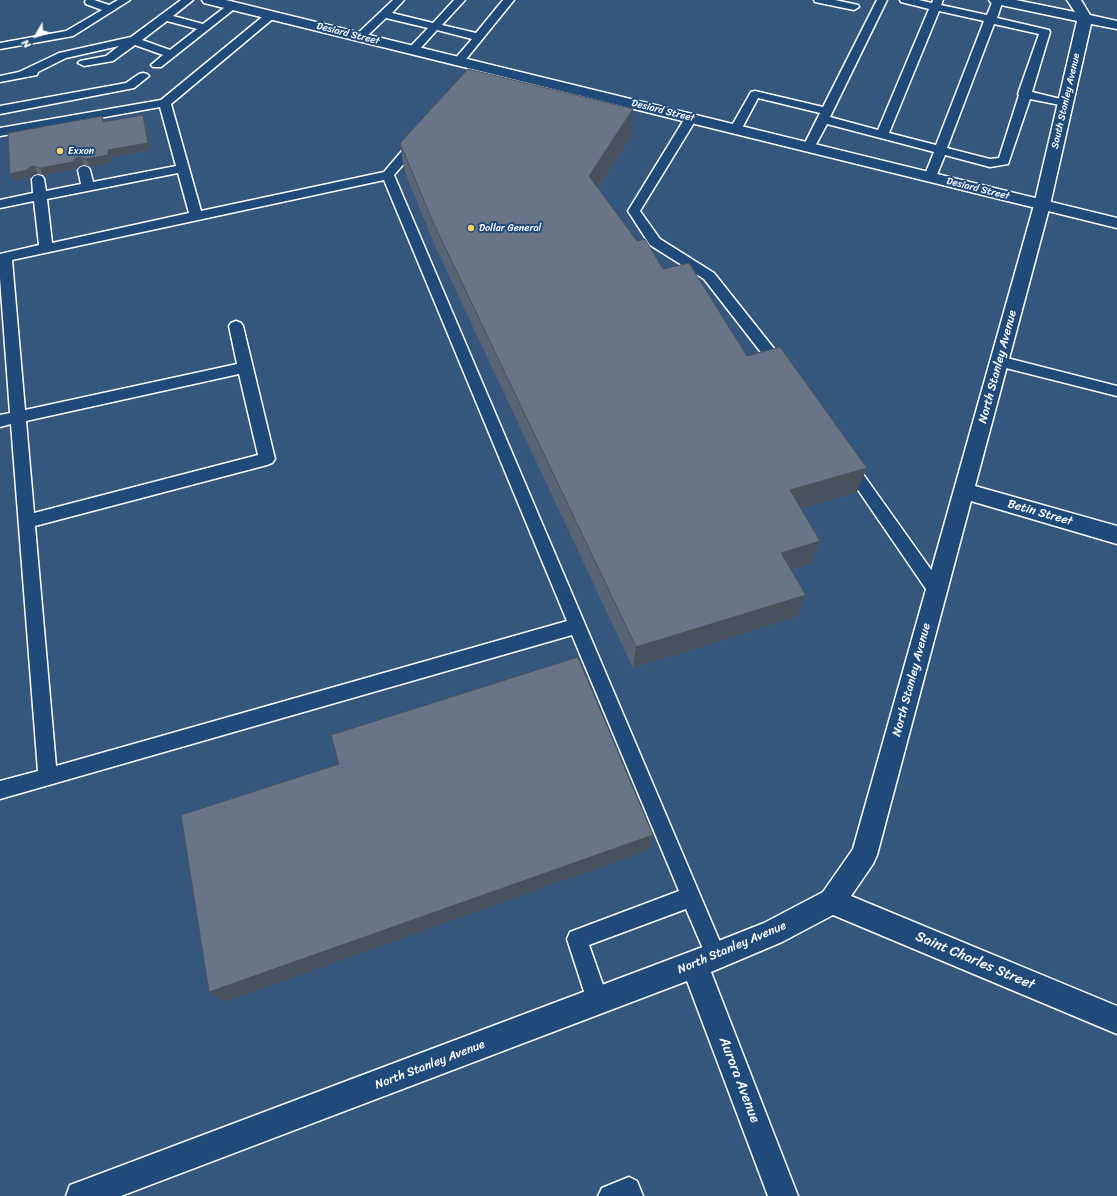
<!DOCTYPE html>
<style>
body{margin:0}
#map{position:relative;width:1117px;height:1196px;overflow:hidden;background:#35577e;font-family:Sriracha,sans-serif}
canvas{display:block}
.north{position:absolute;left:16px;top:16px;width:40px;height:40px;-webkit-text-stroke:3px #1f4a7a;paint-order:stroke;rotate:231deg;font-size:11px;font-weight:700;line-height:16px;text-align:center;color:#fff}
.north::after{content:'';display:block;margin:auto;width:14px;height:18px;background:#fff;clip-path:polygon(50% 0,100% 100%,50% 72%,0 100%)}
</style>
<div id="map">
<canvas width="1117" height="1196"></canvas>
<div class="north">N</div>
</div>
<script>
const context = document.querySelector('canvas').getContext('2d');
context.lineJoin = 'round';
function toPath(rows) {
  const path = new Path2D();
  for (const r of rows) {
    path.moveTo(r[0], r[1]);
    for (let i = 2; i < r.length; i += 2) path.lineTo(r[i], r[i + 1]);
  }
  return path;
}
function stroke(path, color, width, dash) {
  context.strokeStyle = color;
  context.lineWidth = width;
  context.lineCap = dash ? 'butt' : 'round';
  context.setLineDash(dash || []);
  context.stroke(path);
}
function paint(path, color) {
  context.fillStyle = color;
  context.fill(path, 'evenodd');
}
function drawText(font, color, halo, rows, align = 'center') {
  context.font = font + ' Sriracha,sans-serif';
  context.lineWidth = 4;
  context.setLineDash([]);
  context.textBaseline = 'middle';
  context.strokeStyle = halo;
  context.fillStyle = color;
  for (const [text, x, y, turn = 0] of rows) {
    context.save();
    context.translate(x, y);
    context.rotate((+turn || 0) * Math.PI / 180);
    context.textAlign = isNaN(turn) ? turn : align;
    if (halo) context.strokeText(text, 0, 0);
    context.fillText(text, 0, 0);
    context.restore();
  }
}
const lane = toPath([
 [86,0,94,0,109,5,118,0,130,0,73,36,0,49,0,43,66,31,102,10,86,4,85,2,86,0],
 [181,0,193,0,173,16,203,24,229,4,237,4,238,6,161,67,153,67,151,65,163,55,135,45,113,61,84,66,78,63,80,61,106,56,119,46,66,58,38,72,37,75,0,82,0,76,19,72,59,53,131,37,181,0],
 [167,21,197,29,170,50,142,40,167,21],
 [393,0,404,0,392,13,433,23,454,0,465,0,442,25,476,33,503,0,514,0,463,63,459,64,453,61,472,39,437,30,417,52,413,53,407,50,428,28,386,18,364,39,356,39,355,37,356,35,393,0],
 [814,0,835,0,858,5,859,7,854,10,815,2,814,0],
 [877,0,887,0,830,117,878,130,929,9,901,2,900,0,919,0,932,3,933,0,943,0,941,5,987,15,993,0,1003,0,997,18,1049,30,1050,32,1032,92,1069,101,1071,103,1069,105,1065,106,1030,99,1008,164,990,167,945,155,936,177,934,180,930,181,926,180,924,177,934,152,827,124,813,150,805,150,803,147,820,113,758,98,740,132,732,132,730,129,751,92,755,91,823,107,877,0],
 [939,11,984,21,936,145,889,133,939,11],
 [994,24,1039,34,1018,94,1019,95,999,158,990,159,947,148,994,24],
 [271,12,276,15,275,17,171,104,201,211,384,172,413,138,421,138,423,141,421,144,394,175,723,949,726,956,723,963,716,966,709,963,686,909,589,945,609,1002,606,1010,598,1013,590,1010,567,939,570,932,679,891,572,635,0,799,0,781,38,771,11,424,0,427,0,415,10,413,0,278,0,254,39,245,34,201,0,208,0,200,33,193,32,179,34,176,38,175,42,176,44,179,46,191,81,184,78,170,80,167,84,166,88,167,90,170,93,182,176,166,160,107,0,136,0,128,161,100,267,13,271,12],
 [178,173,189,213,52,243,47,199,178,173],
 [384,180,567,621,56,766,35,526,267,465,272,463,275,459,243,326,241,323,236,321,231,323,229,326,237,364,25,410,12,260,384,180],
 [239,374,258,455,34,513,26,421,239,374],
 [143,73,147,74,149,76,134,88,0,114,0,106,126,83,139,74,143,73],
 [691,114,695,116,697,118,640,211,660,239,714,273,787,365,789,369,787,373,782,374,777,373,704,279,650,245,628,211,685,118,687,116,691,114],
 [999,356,1117,386,1117,396,994,365,992,361,994,357,999,356],
 [848,458,853,460,942,585,944,590,942,595,936,597,930,595,843,468,840,464,843,460,848,458],
 [629,1177,637,1181,643,1196,598,1196,602,1188,629,1177]
]);
const street = toPath([
 [989,0,1016,0,1075,12,1067,0,1081,0,1090,15,1117,21,1117,29,1091,24,1050,205,975,486,1117,526,1117,544,971,501,877,855,873,864,851,896,1117,1006,1117,1034,833,915,782,942,711,972,798,1196,768,1196,687,981,121,1196,66,1196,70,1185,81,1181,716,942,764,923,823,892,853,849,1034,205,1077,21,996,4,991,3,989,0]
]);
const secondary = toPath([
 [202,0,226,0,1117,218,1117,228,204,3,202,0]
]);
stroke(lane, '#fff', 3);
stroke(street, '#fff', 3);
stroke(secondary, '#fff', 3);
paint(lane, '#1f4a7a');
paint(street, '#1f4a7a');
paint(secondary, '#1f4a7a');
paint(toPath([
 [102,116,105,121,145,122,151,150,111,157,111,163,90,167,84,165,80,166,77,169,43,175,38,174,34,175,31,178,14,181],
 [631,137,598,188,637,241,663,269,747,356,857,492,801,508,820,541,811,564,791,570,797,617,633,668,435,246,404,170,400,143]
]), '#596574');
paint(toPath([
 [633,109,631,137,588,203,589,176],
 [143,115,145,122,151,150,111,157,111,163,90,167,86,159,108,150],
 [80,157,84,165,80,166,77,169,43,175,40,168],
 [34,166,38,174,34,175,31,178,14,181,10,174],
 [867,468,857,492,782,514,790,490],
 [820,541,811,564,774,575,781,553],
 [806,595,797,617,633,668,636,647],
 [653,835,649,850,225,1002,209,992]
]), '#48525e');
const building = toPath([
 [468,69,633,109,589,176,637,241,645,239,663,269,689,263,747,356,780,347,867,468,790,490,820,541,781,553,806,595,636,647,432,220,400,143,468,69],
 [143,115,148,143,108,150,108,155,86,159,80,157,76,158,73,162,40,168,34,166,30,167,27,170,10,174,8,133,102,116,103,122,143,115],
 [578,657,653,835,209,992,181,815,339,764,331,735,578,657]
]);
paint(building, '#677587');
stroke(building, '#48525e', 1);
for (const [x, y, r, color] of [
 [60,151,4,"#ffd166"],
 [471,228,4,"#ffd166"]
]) {
  const dot = new Path2D();
  dot.arc(x, y, r, 0, 2 * Math.PI);
  context.fillStyle = color;
  context.fill(dot);
  stroke(dot, '#1f4a7a', 1.5);
}
drawText('10px', '#fff', '#1f4a7a', [
 ["Desiard Street",348,34,14],
 ["South Stanley Avenue",1066,101,-77],
 ["Desiard Street",663,111,14],
 ["Desiard Street",978,189,14]
]);
drawText('10px', '#fff', '#1f4a7a', [
 ["Exxon",68,151],
 ["Dollar General",479,228]
], 'left');
drawText('12px', '#fff', '#1f4a7a', [
 ["North Stanley Avenue",998,367,-75],
 ["Betin Street",1040,513,16],
 ["North Stanley Avenue",912,680,-75],
 ["North Stanley Avenue",732,948,-23],
 ["North Stanley Avenue",430,1065,-21]
]);
drawText('14px', '#fff', '#1f4a7a', [
 ["Saint Charles Street",975,961,23],
 ["Aurora Avenue",739,1080,69]
]);
</script>
